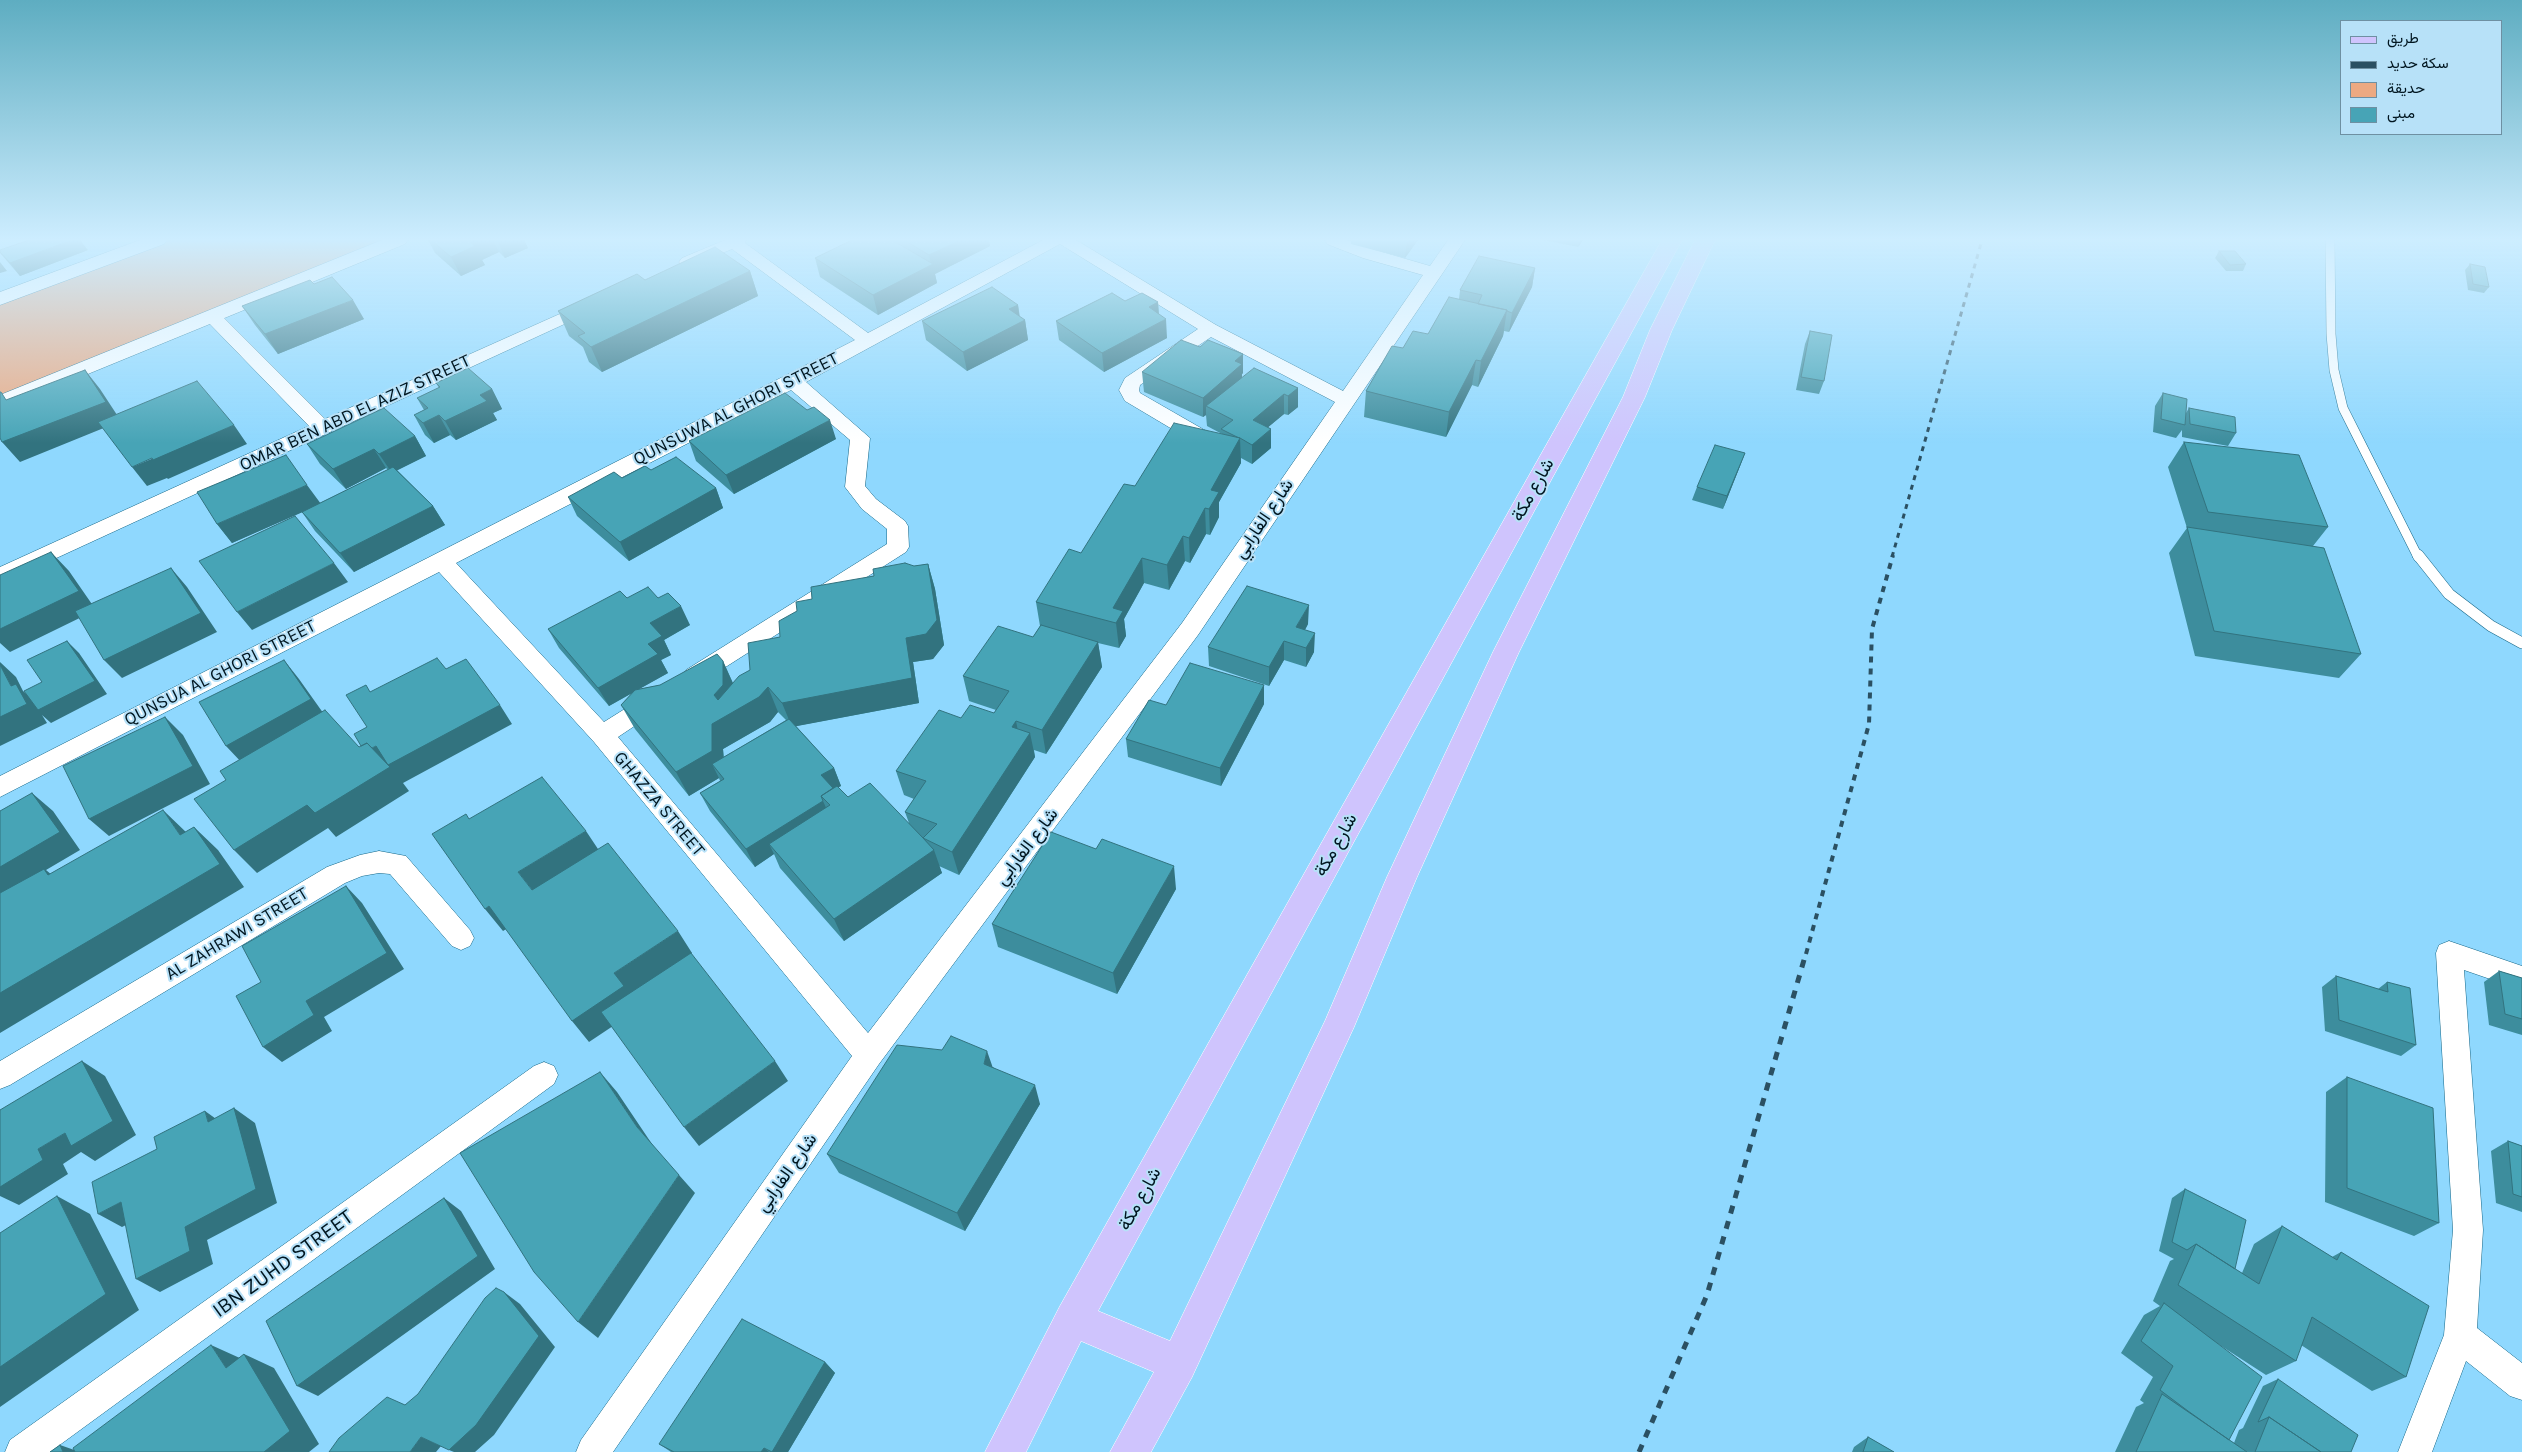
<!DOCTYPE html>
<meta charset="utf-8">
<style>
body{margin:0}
#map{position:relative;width:2522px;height:1452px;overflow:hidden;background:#8fd8fe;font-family:Karla,Vazirmatn,sans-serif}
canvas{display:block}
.legend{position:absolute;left:2340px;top:20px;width:162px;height:115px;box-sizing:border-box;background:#b7e1f8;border:1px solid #6e90a2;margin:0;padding:6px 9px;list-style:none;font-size:15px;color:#011620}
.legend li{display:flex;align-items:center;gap:10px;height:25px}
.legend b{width:25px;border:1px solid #6e90a2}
</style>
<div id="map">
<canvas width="2522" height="1452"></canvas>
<ul class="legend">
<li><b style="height:6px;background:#cfc4fd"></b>طريق</li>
<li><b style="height:6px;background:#2b5062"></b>سكة حديد</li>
<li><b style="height:14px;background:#eca981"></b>حديقة</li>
<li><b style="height:14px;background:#47a4b6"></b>مبنى</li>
</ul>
</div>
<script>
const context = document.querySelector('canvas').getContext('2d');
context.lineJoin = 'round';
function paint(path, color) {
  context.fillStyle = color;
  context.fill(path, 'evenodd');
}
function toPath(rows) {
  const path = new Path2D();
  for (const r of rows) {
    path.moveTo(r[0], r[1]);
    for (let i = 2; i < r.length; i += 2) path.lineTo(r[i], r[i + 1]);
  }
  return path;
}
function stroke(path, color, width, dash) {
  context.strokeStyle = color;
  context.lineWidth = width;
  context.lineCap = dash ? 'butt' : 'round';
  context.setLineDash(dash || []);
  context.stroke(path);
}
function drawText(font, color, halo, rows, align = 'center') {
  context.font = font + ' Karla,Vazirmatn,sans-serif';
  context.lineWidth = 4;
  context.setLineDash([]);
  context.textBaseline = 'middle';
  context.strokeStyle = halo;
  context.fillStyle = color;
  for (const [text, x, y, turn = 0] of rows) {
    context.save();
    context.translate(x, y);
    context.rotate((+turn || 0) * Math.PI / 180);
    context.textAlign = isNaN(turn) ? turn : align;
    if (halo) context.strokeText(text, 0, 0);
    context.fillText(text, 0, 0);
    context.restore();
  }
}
paint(toPath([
 [166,240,390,240,0,398,0,303]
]), '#eca981');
const laneFar1 = toPath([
 [2330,240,2331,334,2334,370,2343,408,2418,557]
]);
const lane = toPath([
 [2418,555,2449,594,2491,626,2522,643]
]);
const street = toPath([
 [725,240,746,240,745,243,868,333,1043,240,1076,240,1216,325,1343,391,1423,275,1363,258,1327,244,1325,240,1347,240,1375,250,1430,266,1448,240,1465,240,1198,635,879,1064,613,1452,576,1452,581,1440,852,1056,594,742,439,572,0,797,0,776,855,340,732,249,688,267,682,266,679,262,682,258,725,240],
 [1060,244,1198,329,1125,378,1119,390,1125,401,1199,445,1206,446,1213,445,1216,440,1213,435,1140,393,1139,390,1140,385,1211,337,1335,402,1182,623,868,1033,618,737,663,707,667,701,663,695,655,692,647,695,604,722,456,563,791,390,850,440,845,487,862,509,887,529,887,544,686,670,682,676,686,682,694,685,702,682,906,552,909,547,908,526,905,521,876,499,865,486,870,438,806,382,1060,244],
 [591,300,597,301,600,305,597,309,0,584,0,567,309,426,206,320,203,316,206,312,218,312,325,419,591,300],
 [379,851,406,856,470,930,474,938,470,946,461,950,452,946,390,874,379,873,362,876,345,883,10,1085,0,1089,0,1061,327,867,360,855,379,851],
 [2449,941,2522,966,2522,990,2464,970,2483,1230,2477,1328,2522,1363,2522,1400,2510,1396,2466,1361,2432,1452,2398,1452,2444,1335,2453,1230,2436,953,2439,945,2449,941],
 [544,1062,554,1066,558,1075,554,1084,50,1452,5,1452,10,1440,534,1066,544,1062]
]);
const secondary = toPath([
 [140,240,167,240,164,244,0,305,0,292,140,240],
 [382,240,408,240,405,244,0,410,0,395,382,240]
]);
const primary = toPath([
 [1662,240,1682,240,1098,1311,1170,1341,1325,1021,1387,877,1493,652,1623,397,1650,330,1695,240,1715,240,1672,330,1645,397,1519,652,1417,877,1354,1027,1192,1377,1151,1452,1110,1452,1154,1372,1081,1341,1026,1452,985,1452,1060,1306,1662,240]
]);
stroke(laneFar1, '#146687', 10);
stroke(lane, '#146687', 12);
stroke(street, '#146687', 1);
stroke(secondary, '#146687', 1);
stroke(primary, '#fff', 1);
stroke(laneFar1, '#fff', 9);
stroke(lane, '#fff', 11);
paint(street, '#fff');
paint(secondary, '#fff');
paint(primary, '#cfc4fd');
stroke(toPath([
 [1892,557,1982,240]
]), '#2b5062', 3, [5, 5]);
stroke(toPath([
 [1806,954,1869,724,1872,629,1893,555]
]), '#2b5062', 4, [6, 6]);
stroke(toPath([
 [1639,1452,1707,1295,1806,953]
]), '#2b5062', 5, [8, 8]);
paint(toPath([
 [428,240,524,240,528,248,505,258,499,252,482,260,485,265,461,276,435,253],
 [852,240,989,240,990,246,935,274,937,283,878,315,820,277,815,258],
 [1351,240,1418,240,1405,258,1351,244],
 [1544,240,1583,240,1578,247],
 [88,250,20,276,0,253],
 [2219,251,2246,264,2243,271,2226,271,2215,258],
 [2470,264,2489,287,2484,293,2468,290,2465,270],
 [1535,268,1532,287,1509,332,1504,331,1503,336,1478,387,1472,385,1446,437,1364,417,1366,391,1403,348,1428,334,1459,299,1460,290],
 [750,271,758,296,602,372,589,362,583,347,569,336,558,311,645,280],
 [314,284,364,319,278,354,255,325,242,306],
 [1125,301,1158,302,1159,314,1167,338,1104,372,1059,340,1056,321],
 [1018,305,1020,317,1025,320,1028,340,967,371,926,340,922,321],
 [1810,331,1824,381,1819,394,1796,390,1805,344],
 [1200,347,1243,354,1243,373,1242,374,1242,378,1298,388,1298,407,1288,415,1284,414,1268,427,1271,429,1271,448,1252,464,1241,458,1241,463,1219,502,1219,517,1210,535,1206,534,1190,563,1185,561,1169,590,1144,583,1124,619,1126,636,1119,648,1098,643,1102,667,1046,754,1034,750,1035,757,959,875,939,866,942,873,844,941,780,868,774,854,755,867,710,811,700,793,720,781,719,778,689,796,635,729,621,705,632,693,609,706,559,648,548,629,627,598,658,598,690,625,664,640,671,655,661,660,668,673,639,689,660,685,723,661,733,683,750,670,780,637,797,611,812,599,874,576,914,566,928,564,935,589,944,645,933,659,913,662,919,703,796,726,834,768,841,786,838,787,848,797,909,823,905,812,914,799,904,795,896,771,961,718,994,713,996,710,969,701,963,676,1033,637,1040,626,1036,602,1081,553,1135,486,1222,434,1207,426,1206,415,1203,417,1144,392,1142,372],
 [778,712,786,720,724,757,723,749,770,722],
 [436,383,492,389,502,409,493,413,497,420,456,440,450,435,434,443,425,435,414,415,424,410,417,398,439,388],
 [2163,393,2186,413,2189,408,2236,433,2228,446,2182,437,2182,430,2176,438,2153,432,2155,406],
 [807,410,836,439,734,494,696,461,689,441],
 [415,436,426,456,397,470,433,506,445,525,354,572,315,531,302,512,232,543,217,524,320,503,388,470,386,468,346,489,320,464,307,444],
 [2184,442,2328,527,2313,546,2361,654,2339,678,2195,656,2169,553,2187,528,2168,467],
 [1745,453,1740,466,1723,509,1692,500,1697,487],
 [651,470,716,488,723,508,629,561,577,516,568,497,622,478],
 [1308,624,1305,630,1314,652,1306,667,1284,660,1269,686,1209,666,1208,647],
 [1264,685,1264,704,1221,786,1128,757,1126,739,1166,705],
 [1096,849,1176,889,1117,994,998,947,992,924],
 [2499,971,2522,978,2522,1035,2489,1025,2484,982],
 [2336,976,2378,989,2387,982,2416,1045,2401,1056,2325,1031,2322,987],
 [993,1067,1040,1104,965,1231,839,1173,827,1154],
 [2347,1077,2439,1223,2414,1236,2325,1202,2326,1092],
 [2508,1141,2522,1146,2522,1212,2496,1203,2491,1151],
 [2185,1189,2235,1269,2242,1273,2254,1244,2282,1226,2332,1257,2341,1252,2406,1377,2372,1391,2301,1345,2296,1361,2266,1375,2215,1342,2229,1440,2234,1443,2239,1430,2243,1428,2263,1386,2278,1379,2351,1452,2115,1452,2136,1407,2144,1403,2140,1400,2153,1377,2121,1353,2144,1315,2160,1306,2153,1301,2170,1261,2174,1259,2159,1251,2172,1198],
 [825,1362,835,1373,788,1452,671,1452,659,1444],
 [1868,1437,1894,1452,1852,1452,1854,1447]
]), '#3d8d9d');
paint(toPath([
 [72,240,80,240,88,250,20,276,10,263],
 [475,240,493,240,499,252,482,260,485,265,461,276,451,257,470,242],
 [497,240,524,240,528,248,505,258],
 [961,240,989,240,990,246,935,274,937,283,878,315,873,295,931,265,929,255],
 [1407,240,1418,240,1405,258],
 [1580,240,1583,240,1578,247],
 [0,262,7,271,0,273],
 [1535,268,1532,287,1509,332,1512,313],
 [750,271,758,296,602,372,591,347],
 [353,300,364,319,278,354,265,334],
 [1158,302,1159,322,1149,307],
 [1018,305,1020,323,1025,320,1028,340,967,371,963,352,1009,309],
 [1507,310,1503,336,1478,387,1481,361],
 [1166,319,1167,338,1104,372,1102,353],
 [1243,354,1243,373,1242,374,1242,383,1206,406,1206,415,1203,417,1203,398,1235,361],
 [1476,360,1472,385,1446,437,1449,412],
 [85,370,100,389,121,421,20,462,2,442],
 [1298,388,1298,407,1288,415,1288,396],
 [492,389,502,409,493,413,497,420,456,440,445,421,480,395],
 [1284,394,1284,414,1254,439,1253,420],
 [439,415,450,435,434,443,423,423],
 [830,420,836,439,734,494,726,475],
 [234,425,247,444,168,479,167,478,147,486,132,467],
 [1271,429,1271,448,1252,464,1252,445],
 [415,436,426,456,392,473,379,454],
 [1240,438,1241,463,1219,502,1219,517,1210,535,1209,509,1211,490],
 [374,449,386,468,346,489,333,469],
 [1745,453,1740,466,1723,509,1727,496],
 [307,485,321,504,232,543,217,524],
 [716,488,723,508,629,561,620,542],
 [433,506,445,525,354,572,340,553],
 [1205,508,1206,534,1190,563,1189,538],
 [1183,536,1185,561,1169,590,1167,565],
 [51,552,69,571,96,610,10,652,0,643,0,629],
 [1142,558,1144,583,1124,619,1126,636,1119,648,1116,623,1113,608],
 [334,563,348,582,252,630,237,612],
 [928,564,935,589,944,645,933,659,913,662,919,703,792,727,782,703,906,638],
 [171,568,187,587,217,632,122,678,104,660],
 [1309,605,1308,624,1296,646,1296,627],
 [681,606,690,625,664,640,671,655,661,660,668,673,609,706,598,688,648,644,650,623],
 [1315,633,1314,652,1306,667,1306,648],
 [67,641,79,653,107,694,51,723,42,715,47,723,0,746,0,717,11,686,0,665,0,662,16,677,23,691,36,702],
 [1284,641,1284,660,1269,686,1269,667],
 [1098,642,1102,667,1046,754,1042,730],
 [284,660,299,679,326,717,243,764,226,746],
 [723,661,734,686,768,687,778,712,770,722,723,749,724,775,712,764,719,778,689,796,676,772,712,724,714,695],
 [1264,685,1264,704,1221,786,1220,768],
 [500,705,512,724,403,783,409,791,336,837,328,828,257,873,234,850,365,752,376,746],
 [165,717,183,735,210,784,109,836,89,819],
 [1016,721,1021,746,1012,727],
 [1030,733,1035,757,959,875,952,852],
 [834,768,841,786,828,793,821,775],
 [32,793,53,811,80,850,46,870,72,892,48,875,0,897,0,867],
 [823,801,831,819,769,844,774,854,755,867,746,849],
 [163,810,188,834,180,835],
 [194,827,218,850,244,887,0,1033,0,993],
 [586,831,602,855,536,895,518,872],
 [934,850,942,873,844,941,834,919],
 [1174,866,1176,889,1117,994,1113,973],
 [346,886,362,903,404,969,324,1017,332,1031,282,1062,263,1047,306,1001],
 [489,906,508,928,503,931,485,909],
 [678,931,692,953,630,995,640,1008,589,1042,572,1021,614,973],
 [987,1051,994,1071,984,1064],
 [82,1061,105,1076,136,1135,95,1161,81,1152,63,1164,68,1174,19,1205,0,1196,0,1187,38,1149,65,1133],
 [775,1061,788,1081,699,1146,684,1127],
 [600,1072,617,1092,654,1147,637,1127],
 [1035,1085,1040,1104,965,1231,957,1213],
 [234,1108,255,1123,277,1203,207,1240,213,1264,160,1292,136,1279,185,1227],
 [205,1111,226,1126,208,1122],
 [679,1175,695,1193,598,1338,578,1322],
 [57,1196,90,1214,139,1310,0,1407,0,1367],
 [444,1198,461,1211,495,1269,318,1396,297,1386],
 [121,1202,144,1216,122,1227,98,1214],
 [504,1292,520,1304,555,1347,494,1435,475,1452,454,1452,449,1450],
 [211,1345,242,1359,226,1368],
 [244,1354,274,1368,319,1444,309,1452,264,1452],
 [825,1362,835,1373,788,1452,772,1452],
 [421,1437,441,1446,436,1452,410,1452],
 [60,1445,80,1452,63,1452],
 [764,1448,769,1452,761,1452]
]), '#32737f');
const building = toPath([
 [29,240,72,240,10,263,0,252,0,250,29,240],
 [431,240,475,240,470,242,475,246,451,257,431,240],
 [852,240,884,240,888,242,892,240,933,264,873,295,815,258,852,240],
 [904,240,961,240,929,255,904,240],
 [715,247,750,271,591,347,578,336,585,333,558,311,637,274,645,280,715,247],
 [2219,251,2235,251,2246,264,2230,265,2219,251],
 [1479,256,1535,268,1512,313,1507,311,1507,310,1478,304,1482,295,1460,290,1479,256],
 [2470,264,2485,267,2489,287,2473,284,2470,264],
 [332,277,353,300,265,334,242,306,310,280,314,284,332,277],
 [992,287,1018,305,1009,309,1025,320,963,352,922,321,992,287],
 [1112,293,1125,301,1142,293,1158,302,1149,307,1166,319,1102,353,1056,321,1112,293],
 [1449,297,1507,310,1481,361,1476,360,1449,412,1366,391,1392,346,1403,348,1413,331,1428,334,1449,297],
 [1810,331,1832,335,1824,381,1801,377,1810,331],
 [1181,340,1200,347,1208,340,1243,354,1235,361,1242,364,1203,398,1142,372,1181,340],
 [468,368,492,389,480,395,487,401,445,421,439,415,423,423,414,415,428,408,417,398,440,387,436,383,468,368],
 [1254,368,1298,388,1288,396,1284,394,1253,420,1271,429,1252,445,1240,438,1237,437,1221,429,1233,420,1206,406,1254,368],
 [85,370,106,402,2,442,0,438,0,392,1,392,6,400,85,370],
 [197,381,234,425,153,460,152,458,132,467,98,422,197,381],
 [785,393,807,410,814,407,830,420,726,475,689,441,785,393],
 [2163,393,2187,399,2185,425,2161,419,2163,393],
 [384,408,415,436,379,454,374,449,333,469,307,444,384,408],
 [2189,408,2235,417,2236,433,2190,424,2189,408],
 [1174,423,1240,438,1211,490,1219,492,1209,509,1205,508,1189,538,1183,536,1167,565,1142,558,1113,608,1123,611,1116,623,1036,602,1069,549,1081,553,1124,484,1135,486,1174,423],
 [2184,442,2299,455,2328,527,2208,512,2184,442],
 [1715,445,1745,453,1727,496,1697,487,1715,445],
 [286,455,307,485,217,524,197,492,286,455],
 [676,457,716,488,620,542,568,497,614,472,622,478,645,466,651,470,676,457],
 [393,467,433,506,340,553,302,512,393,467],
 [295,516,334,563,237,612,199,561,295,516],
 [2187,527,2324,548,2361,654,2214,631,2187,527],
 [51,552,79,591,0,629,0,575,51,552],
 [905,563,914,566,928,564,937,620,926,634,906,638,912,678,782,703,768,687,759,697,712,724,712,751,676,772,621,705,635,690,660,685,717,654,723,661,723,685,714,695,718,700,739,676,750,670,748,643,780,637,779,621,797,611,796,602,812,599,811,587,874,576,873,569,905,563],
 [171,568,201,613,104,660,75,611,171,568],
 [1247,586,1309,605,1296,627,1315,633,1306,648,1284,641,1269,667,1208,647,1247,586],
 [648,587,658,598,668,593,681,606,650,623,662,636,648,644,658,654,598,688,548,629,620,591,627,598,648,587],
 [1041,625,1098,642,1042,730,1016,721,1012,727,1030,733,952,852,923,838,934,850,834,919,769,844,830,805,821,796,837,786,848,797,870,783,923,838,937,824,905,812,926,781,896,771,939,710,961,718,970,705,994,713,1009,691,963,676,998,626,1033,637,1041,625],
 [67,641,95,681,38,710,24,691,42,682,27,660,67,641],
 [437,658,446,669,466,659,500,705,388,765,376,746,372,748,367,743,361,746,354,734,367,727,346,695,366,685,370,692,437,658],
 [284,660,311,699,226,746,199,702,284,660],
 [1190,663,1264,685,1220,768,1126,739,1149,700,1166,705,1190,663],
 [0,665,11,686,16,684,27,704,0,717,0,665],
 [325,710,359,747,367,743,390,767,315,813,307,805,234,850,194,799,226,780,220,771,325,710],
 [165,717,193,766,89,819,63,766,165,717],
 [789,719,834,768,821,775,833,788,821,796,823,801,746,849,700,793,724,779,712,764,789,719],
 [542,777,586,831,518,872,532,890,608,843,678,931,614,973,624,986,572,1021,489,906,485,909,432,834,466,814,469,819,542,777],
 [32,793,60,832,0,867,0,811,32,793],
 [163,810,180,835,194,827,220,864,0,993,0,893,44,869,48,875,163,810],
 [1051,832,1096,849,1102,839,1174,866,1113,973,992,924,1051,832],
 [346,886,387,953,306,1001,314,1015,263,1047,236,996,261,982,242,946,346,886],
 [691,953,775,1061,684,1127,601,1012,691,953],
 [2499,971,2522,978,2522,1019,2505,1014,2499,971],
 [2336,976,2388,992,2387,982,2410,988,2416,1045,2339,1020,2336,976],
 [951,1036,987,1051,984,1064,1035,1085,957,1213,827,1154,897,1045,942,1050,951,1036],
 [82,1061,113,1121,71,1146,65,1133,38,1149,43,1160,0,1187,0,1110,82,1061],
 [600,1072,637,1127,679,1175,578,1322,534,1272,460,1153,600,1072],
 [2347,1077,2433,1108,2439,1223,2347,1188,2347,1077],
 [234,1108,256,1189,185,1227,190,1251,136,1279,121,1202,98,1214,92,1182,157,1149,154,1137,205,1111,208,1122,234,1108],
 [2508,1141,2522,1146,2522,1197,2513,1194,2508,1141],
 [2185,1189,2246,1220,2235,1269,2196,1244,2187,1250,2172,1242,2185,1189],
 [57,1196,106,1294,0,1367,0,1233,57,1196],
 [444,1198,478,1256,297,1386,266,1321,444,1198],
 [2282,1226,2337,1260,2341,1252,2429,1306,2406,1377,2312,1317,2296,1361,2178,1285,2196,1244,2259,1284,2282,1226],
 [496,1288,504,1292,539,1336,476,1425,449,1450,421,1437,410,1452,329,1452,339,1438,387,1397,405,1405,418,1394,485,1298,496,1288],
 [2164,1303,2262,1377,2229,1440,2188,1411,2160,1390,2173,1366,2141,1341,2164,1303],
 [742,1319,825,1362,772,1452,764,1448,761,1452,674,1452,659,1444,742,1319],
 [211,1345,226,1368,244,1354,290,1431,264,1452,75,1452,73,1448,211,1345],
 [2278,1379,2358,1435,2351,1452,2321,1452,2269,1417,2258,1422,2278,1379],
 [2162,1394,2247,1452,2136,1452,2162,1394],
 [2269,1417,2321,1452,2255,1452,2269,1417],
 [1868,1437,1894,1452,1863,1452,1868,1437],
 [60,1445,63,1452,50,1452,60,1445]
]);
paint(building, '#47a4b6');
stroke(building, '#32737f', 1);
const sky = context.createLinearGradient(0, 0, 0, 443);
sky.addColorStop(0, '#5eadc1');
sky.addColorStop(0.54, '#cdedff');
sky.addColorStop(1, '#cdedff00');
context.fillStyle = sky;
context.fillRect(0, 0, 2522, 443);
drawText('18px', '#011620', '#b7e1f8', [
 ["QUNSUWA AL GHORI STREET",736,409,-27],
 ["OMAR BEN ABD EL AZIZ STREET",355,413,-25],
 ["شارع مكة",1533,490,-61],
 ["شارع الفارابي",1264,519,-56],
 ["QUNSUA AL GHORI STREET",220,673,-27],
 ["GHAZZA STREET",659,804,50],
 ["شارع مكة",1336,845,-61],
 ["شارع الفارابي",1027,847,-53],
 ["AL ZAHRAWI STREET",237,934,-31],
 ["شارع الفارابي",787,1173,-55],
 ["شارع مكة",1140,1199,-61]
]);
drawText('21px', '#011620', '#b7e1f8', [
 ["IBN ZUHD STREET",283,1264,-36]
]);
</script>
